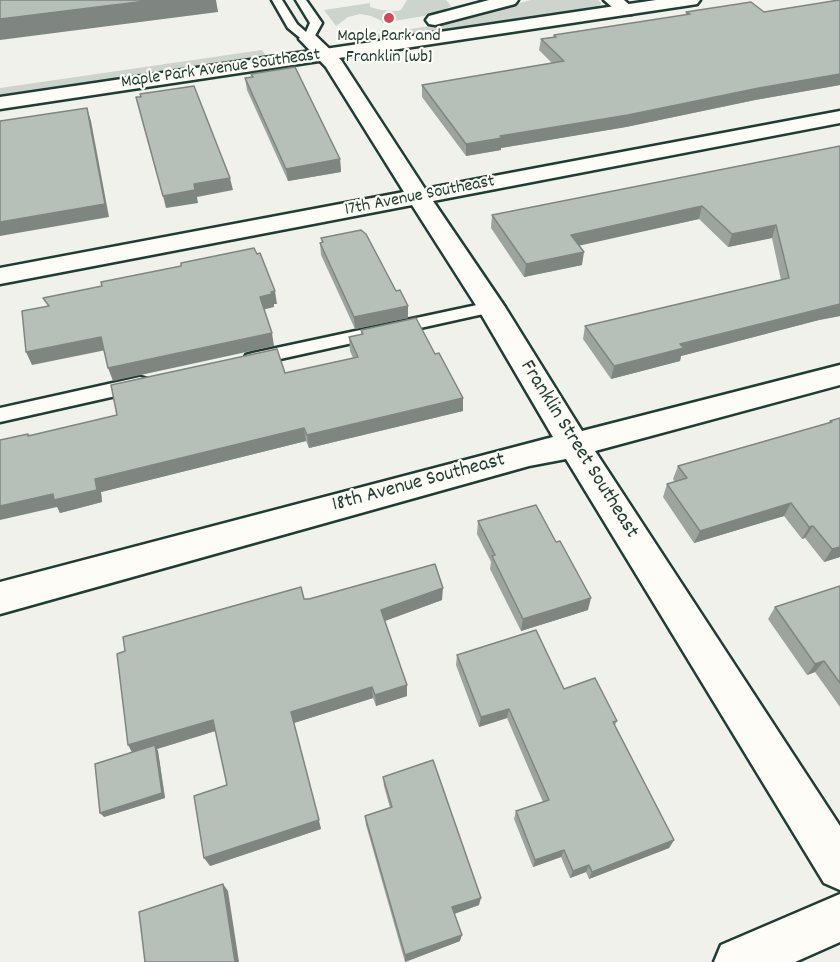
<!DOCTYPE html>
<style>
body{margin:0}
canvas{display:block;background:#f0f1eb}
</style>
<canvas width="840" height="962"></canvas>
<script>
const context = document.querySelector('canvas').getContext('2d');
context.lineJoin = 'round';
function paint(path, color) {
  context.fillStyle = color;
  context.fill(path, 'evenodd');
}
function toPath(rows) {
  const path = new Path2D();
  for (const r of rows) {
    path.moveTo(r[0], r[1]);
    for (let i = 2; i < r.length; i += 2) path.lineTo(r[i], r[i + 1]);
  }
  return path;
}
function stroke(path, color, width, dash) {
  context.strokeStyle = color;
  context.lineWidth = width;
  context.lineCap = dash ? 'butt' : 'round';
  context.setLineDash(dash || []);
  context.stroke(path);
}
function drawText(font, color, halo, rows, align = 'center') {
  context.font = font + ' Dekko,sans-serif';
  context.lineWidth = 4.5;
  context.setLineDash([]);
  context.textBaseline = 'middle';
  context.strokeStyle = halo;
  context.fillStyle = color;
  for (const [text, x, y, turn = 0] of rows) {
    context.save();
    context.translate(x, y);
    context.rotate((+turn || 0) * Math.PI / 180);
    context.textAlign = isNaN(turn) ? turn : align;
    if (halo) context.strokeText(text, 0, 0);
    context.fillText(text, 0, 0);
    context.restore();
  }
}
paint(toPath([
 [407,0,446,0,451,6,436,14,382,23,382,21,371,16,360,14,348,17,336,26,324,10,370,3,370,7,381,10,396,11,401,10],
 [531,0,598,0,601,3,599,8,592,12,355,46,350,38,431,26],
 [262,50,268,59,0,99,0,88]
]), '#cdd3cd');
const service = toPath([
 [272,0,282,0,297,24,306,32,310,23,296,0,306,0,322,23,312,41,304,41,288,28,272,0],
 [491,302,497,303,500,307,497,311,253,365,246,363,244,359,246,355,253,353,491,302],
 [140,377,147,379,149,384,147,389,0,422,0,408,140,377]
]);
const minor = toPath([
 [604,0,624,0,635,10,632,14,620,14,604,0],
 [308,33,315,35,341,60,425,189,840,111,840,123,433,201,505,307,582,431,840,365,840,385,595,451,840,826,840,890,824,883,566,459,529,466,0,614,0,582,553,437,477,307,412,205,0,284,0,268,404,192,326,67,299,39,301,35,308,33],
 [840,894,840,942,795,962,714,962,721,945,840,894]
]);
const tertiary = toPath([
 [489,0,518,0,515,4,435,25,429,24,426,20,429,16,489,0],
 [656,0,700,0,697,4,691,5,0,109,0,97,656,0]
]);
stroke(service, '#1f3d34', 5);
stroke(minor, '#1f3d34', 5);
stroke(tertiary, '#1f3d34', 5);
paint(service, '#fdfcf7');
paint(minor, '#fdfcf7');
paint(tertiary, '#fdfcf7');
paint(toPath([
 [840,0,840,85,755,100,626,127,501,148,501,150,466,156,422,97,422,85,552,63,539,50,541,39,553,37,554,35,686,15,686,12,764,12],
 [251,74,340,159,341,172,288,181,247,90,245,78,252,77],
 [840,146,840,316,819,320,681,356,680,361,611,379,583,339,585,326,781,280,772,238,728,247,699,219,579,245,582,265,524,277,491,228,492,215],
 [321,238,396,291,408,306,408,318,355,329,321,255,320,243,322,243],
 [361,330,435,354,463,398,463,411,309,448,306,441,101,492,102,502,60,513,28,434,29,436,117,415,285,373,353,358,350,351,349,337,361,335],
 [840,418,840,557,824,562,805,538,802,539,784,516,694,543,663,497,667,484,675,482,673,479,678,466,829,423,830,421],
 [478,521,556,542,588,610,521,631,490,569,491,562,477,534],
 [840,586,840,707,815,672,807,675,768,619,775,607],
 [304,599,442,600,385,621,407,696,376,706,373,698,294,723,321,829,210,866,227,785,216,731,157,749,158,751,165,798,104,817,132,752],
 [457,655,564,689,617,721,615,725,674,840,669,848,589,879,586,872,570,878,561,857,533,867,514,819,516,811,543,802,507,718,479,727,456,665],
 [383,777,479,905,454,914,460,941,405,962,366,825,365,816,390,808,384,786]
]), '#9da49e');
paint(toPath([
 [154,0,216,0,218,12,0,40,0,19],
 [840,74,840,85,755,100,626,127,501,148,501,150,466,156,466,144,500,136,759,88],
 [87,108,91,121,109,217,0,236,0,222],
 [340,159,341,172,288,181,286,169],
 [230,178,233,190,197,197,198,203,166,208,163,196,194,184],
 [702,206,699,219,569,248,571,235],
 [776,225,772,238,728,247,732,234],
 [584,252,582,265,524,277,526,264],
 [275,291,277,304,274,304,274,307,262,310,260,297],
 [840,304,840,316,819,320,681,356,680,361,611,379,614,366,680,344],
 [408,306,408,318,355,329,354,317],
 [272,333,274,346,113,381,108,368],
 [101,337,106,350,32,365,26,352],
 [463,398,463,411,309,448,307,435],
 [304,428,306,441,101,492,102,502,60,513,57,507,0,520,0,506,53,494,95,479],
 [791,503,784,516,694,543,700,531],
 [813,526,805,538,802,539,809,527],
 [840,547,840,557,824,562,832,549],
 [443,588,442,600,382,622,381,610],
 [591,598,588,610,521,631,523,619],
 [824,661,815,672,807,675,815,664],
 [407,685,407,696,376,706,375,695],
 [372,687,373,698,294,723,321,829,210,866,204,858,291,712],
 [509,709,507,718,479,727,481,717],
 [213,720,218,730,157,749,158,751,165,798,104,817,100,813,134,756,128,745],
 [674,840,669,848,589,879,592,872],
 [564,850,561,857,533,867,535,860],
 [589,865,586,872,570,878,573,871],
 [223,884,228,891,239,962,235,962],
 [481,898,479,905,451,915,452,907],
 [462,935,460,941,405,962,405,955]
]), '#7f8681');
const building = toPath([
 [0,0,154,0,0,19,0,0],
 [839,0,840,0,840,74,759,88,628,115,500,136,502,138,466,144,422,85,564,61,541,39,556,37,554,35,690,14,686,12,751,2,764,12,839,0],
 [295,67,340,159,286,169,245,78,253,77,251,74,295,67],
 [194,86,230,178,194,184,195,190,163,196,136,97,141,97,140,94,194,86],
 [87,108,105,204,0,222,0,121,87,108],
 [840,146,840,304,680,344,684,348,614,366,585,326,789,278,776,225,732,234,702,206,571,235,584,252,526,264,492,215,840,146],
 [361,230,366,234,396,291,400,290,408,306,354,317,320,243,323,242,321,238,361,230],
 [254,248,257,254,260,253,275,291,271,292,272,294,260,297,272,333,108,368,101,337,26,352,22,311,49,306,43,298,102,286,101,282,181,266,181,263,254,248],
 [416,318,435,354,439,353,463,398,307,435,304,428,95,479,97,490,54,500,53,494,0,506,0,440,28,434,28,436,117,415,111,385,277,349,285,373,358,357,349,337,363,334,361,330,416,318],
 [840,418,840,547,832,549,813,526,809,527,791,503,700,531,667,484,687,478,678,466,832,422,830,421,840,418],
 [536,505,556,542,560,541,591,598,523,619,492,556,495,555,478,521,536,505],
 [435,564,443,588,381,610,407,685,375,695,372,687,291,712,319,820,204,858,194,796,227,785,213,720,128,745,117,654,125,651,123,637,301,587,304,599,309,599,435,564],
 [840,586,840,683,824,661,815,664,775,607,840,586],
 [536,630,564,689,595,678,617,721,613,722,674,840,592,872,589,865,573,871,564,850,535,860,516,811,549,800,509,709,481,717,457,655,536,630],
 [155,745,162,793,100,813,95,764,155,745],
 [433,760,481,898,452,907,462,935,405,955,365,816,392,807,383,777,433,760],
 [223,884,235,962,145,962,139,912,223,884]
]);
paint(building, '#b6bfb8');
stroke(building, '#7f8681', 1.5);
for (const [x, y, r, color] of [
 [389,18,6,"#d1495b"]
]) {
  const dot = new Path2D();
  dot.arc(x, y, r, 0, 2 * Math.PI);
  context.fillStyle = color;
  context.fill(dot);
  stroke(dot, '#fdfcf7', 2);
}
drawText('18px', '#1f3d34', '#fdfcf7', [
 ["Maple Park and",389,38],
 ["Franklin [wb]",389,59]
]);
drawText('18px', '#1f3d34', '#fdfcf7', [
 ["Maple Park Avenue Southeast",221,70,-8],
 ["17th Avenue Southeast",420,197,-11]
]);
drawText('21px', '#1f3d34', '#fdfcf7', [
 ["Franklin Street Southeast",578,450,58],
 ["18th Avenue Southeast",419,484,-15]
]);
</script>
